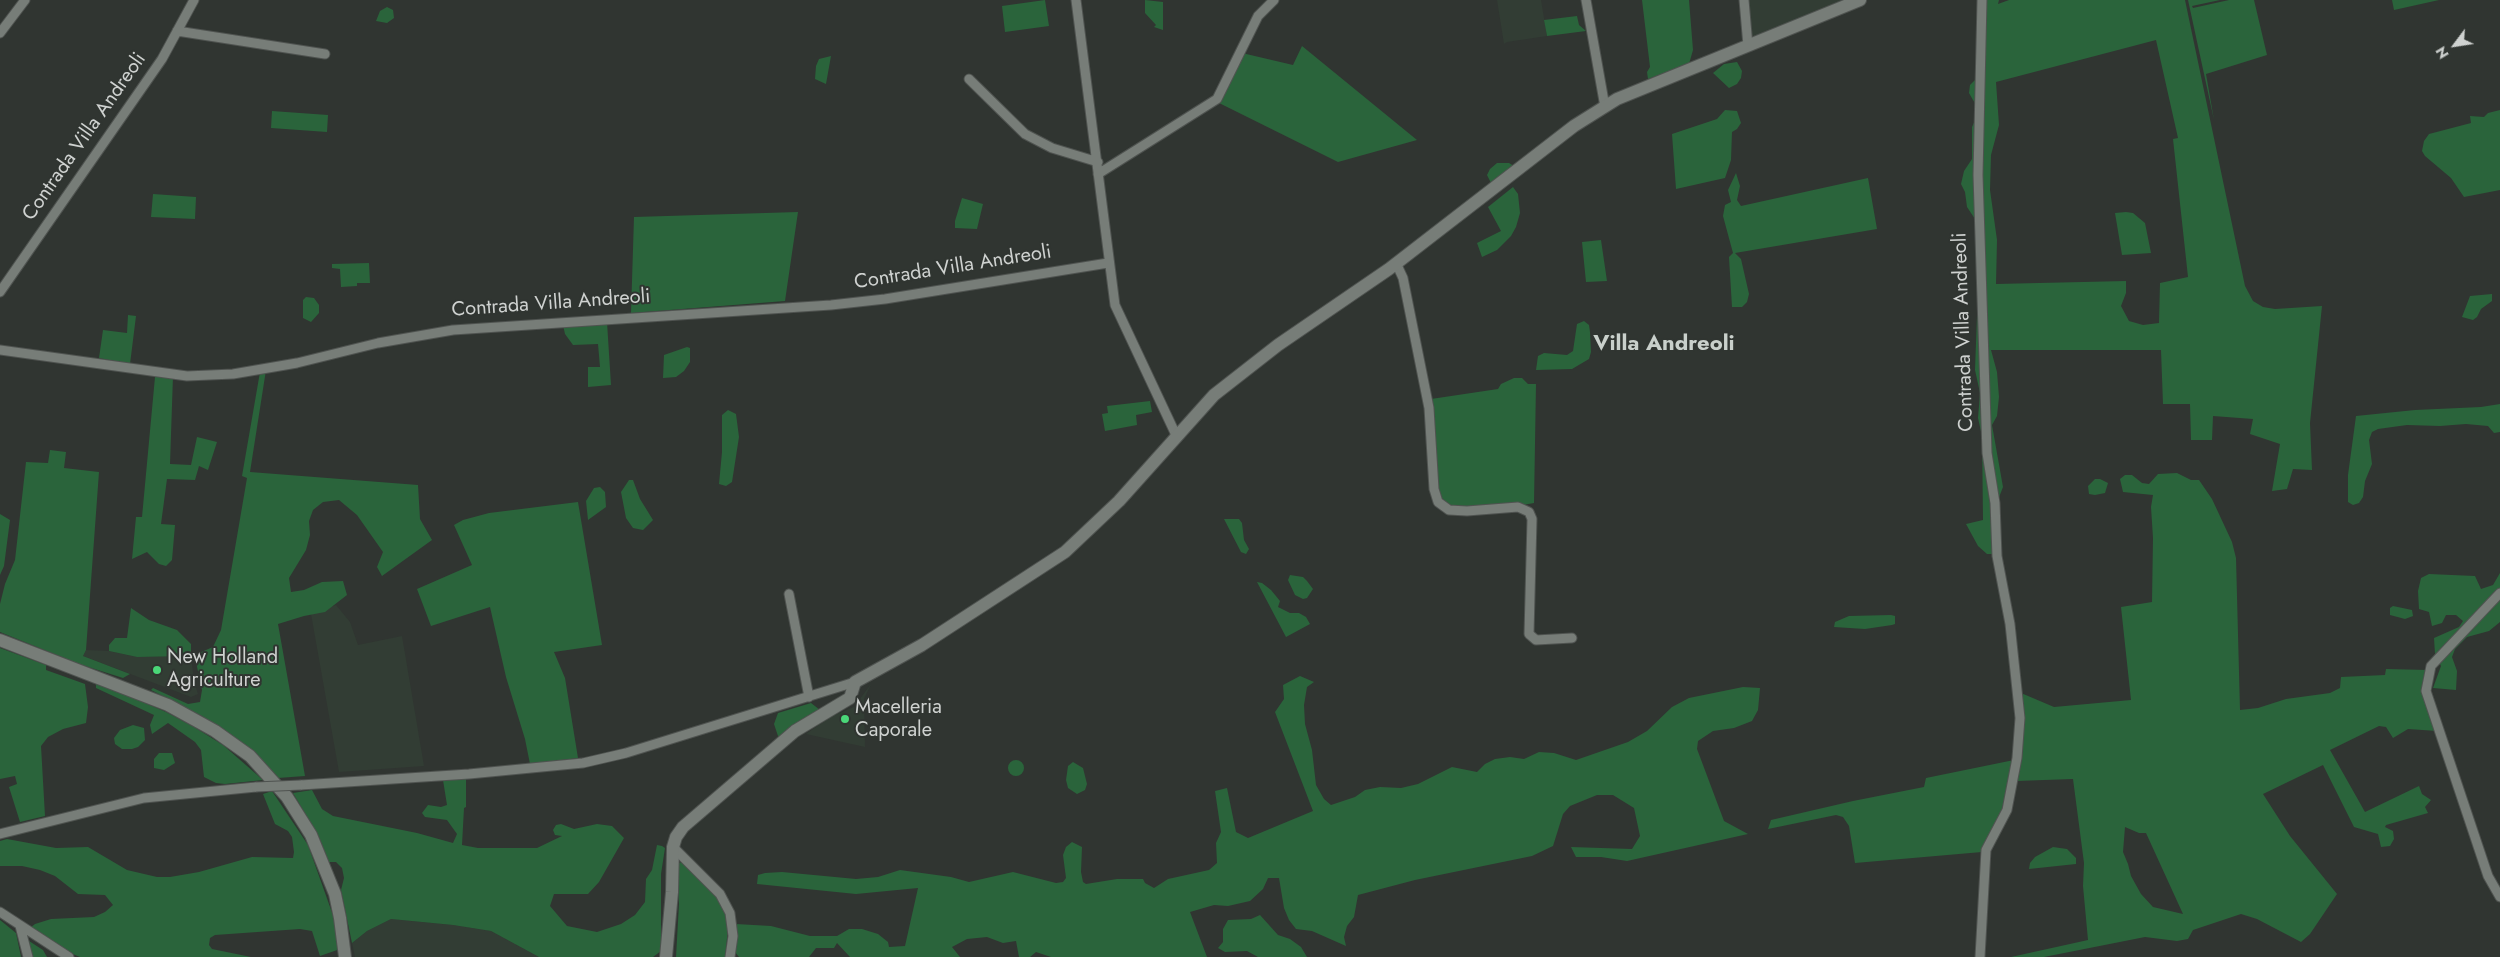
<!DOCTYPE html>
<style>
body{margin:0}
#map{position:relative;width:2500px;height:957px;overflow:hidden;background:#303531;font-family:Jost,sans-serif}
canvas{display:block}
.north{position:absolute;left:2430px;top:20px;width:50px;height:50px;-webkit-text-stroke:4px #303531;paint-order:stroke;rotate:239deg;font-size:14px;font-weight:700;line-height:20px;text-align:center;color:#cfd2d0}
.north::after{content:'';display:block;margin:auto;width:18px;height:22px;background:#cfd2d0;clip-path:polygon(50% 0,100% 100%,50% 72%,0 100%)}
</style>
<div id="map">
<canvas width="2500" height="957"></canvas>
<div class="north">N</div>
</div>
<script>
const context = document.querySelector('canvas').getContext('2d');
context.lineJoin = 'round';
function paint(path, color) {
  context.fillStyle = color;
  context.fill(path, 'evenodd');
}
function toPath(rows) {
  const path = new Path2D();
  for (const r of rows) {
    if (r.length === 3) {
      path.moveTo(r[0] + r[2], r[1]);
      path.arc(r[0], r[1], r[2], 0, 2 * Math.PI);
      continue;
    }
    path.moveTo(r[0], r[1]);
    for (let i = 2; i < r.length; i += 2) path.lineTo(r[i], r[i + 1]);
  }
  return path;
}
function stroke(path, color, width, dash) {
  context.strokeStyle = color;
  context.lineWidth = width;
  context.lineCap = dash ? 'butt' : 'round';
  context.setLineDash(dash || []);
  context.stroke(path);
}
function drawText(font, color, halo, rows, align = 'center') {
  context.font = font + ' Jost,sans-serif';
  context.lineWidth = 4;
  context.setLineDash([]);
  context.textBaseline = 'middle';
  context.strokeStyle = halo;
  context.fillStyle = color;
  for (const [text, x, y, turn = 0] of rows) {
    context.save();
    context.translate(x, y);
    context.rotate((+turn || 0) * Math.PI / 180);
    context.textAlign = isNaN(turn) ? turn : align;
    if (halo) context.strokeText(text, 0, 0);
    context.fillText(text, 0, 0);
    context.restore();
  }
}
paint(toPath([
 [1497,0,1541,0,1547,36,1507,42,1504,44],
 [1746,0,1845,0,1750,39],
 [336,605,350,622,358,645,402,636,424,766,339,772,311,614],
 [86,650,109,651,137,657,191,656,194,681,198,694,191,697,83,656],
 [871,684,864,699,865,747,806,734,830,717,854,707],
 [391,919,453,925,491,931,539,957,355,957,352,943,367,931]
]), '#323d34');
paint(toPath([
 [1045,0,1049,26,1005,32,1002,6],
 [1145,0,1163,2,1163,30,1154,27,1156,25,1145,13],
 [1642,0,1689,0,1693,50,1689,64,1648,79,1647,72,1650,67],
 [1978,0,1999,0,1998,4,2009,0,2185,0,2245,286,2253,301,2263,307,2275,309,2322,306,2310,423,2312,470,2293,469,2287,489,2272,491,2280,444,2250,434,2253,419,2213,416,2212,440,2191,440,2190,404,2163,404,2161,350,1991,350,1997,372,1999,397,1997,416,1992,425,2003,487,1991,518,1994,554,1987,554,1978,546,1966,524,1983,520,1982,436,1978,418,1980,393,1975,370,1979,261,1975,219,1967,207,1965,192,1961,184,1964,171,1972,159,1972,127,1977,116,1977,107,1969,93,1970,85,1978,77],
 [2156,40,2178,138,2173,139,2188,277,2160,283,2159,323,2143,325,2129,321,2121,306,2126,293,2126,281,1996,284,1997,240,1990,190,1991,155,1999,125,1996,82],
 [2188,0,2220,0,2192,6,2193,8,2229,0,2254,0,2267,55,2206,74,2214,120],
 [2392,0,2439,0,2394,10],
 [387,7,393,10,394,18,387,23,376,21,380,11],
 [1577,16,1579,25,1586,31,1547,36,1544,20],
 [1302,46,1417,140,1338,162,1215,101,1227,90,1242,53,1293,65],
 [831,56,826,84,815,79,816,66,819,59],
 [1737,62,1742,71,1741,78,1737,84,1729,88,1713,73,1724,64],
 [1725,110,1737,111,1741,123,1737,129,1732,132,1731,160,1725,178,1676,189,1672,134,1717,119],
 [2500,110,2500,190,2464,197,2451,178,2425,156,2422,151,2424,141,2429,134,2471,123,2470,116,2484,117,2488,113],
 [272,111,328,115,327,132,271,128],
 [1497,163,1509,163,1514,166,1492,185,1487,175,1490,169],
 [1736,173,1740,186,1737,200,1741,206,1868,178,1877,229,1735,253,1741,259,1749,294,1747,302,1742,307,1732,307,1729,257,1733,253,1723,216,1725,205,1731,202,1728,190],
 [1513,187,1518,194,1520,213,1516,227,1511,236,1497,250,1482,257,1477,243,1501,231,1488,207],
 [153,194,196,197,195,219,151,217],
 [962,198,983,204,977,229,955,228,955,221],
 [798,212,785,301,631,313,634,217],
 [2126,212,2133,213,2145,223,2151,253,2122,255,2115,213],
 [1601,240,1607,281,1586,282,1582,242],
 [369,263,370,283,357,283,357,286,341,287,340,269,332,268,332,264],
 [2492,294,2492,301,2481,309,2477,317,2473,320,2462,317,2470,296],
 [306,297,314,298,319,305,319,313,311,322,303,318,303,300],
 [128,315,136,316,130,364,99,358,103,330,127,333],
 [1584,321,1589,325,1590,332,1591,352,1589,359,1572,369,1536,370,1538,356,1544,353,1567,355,1573,351,1577,324],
 [607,322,611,385,588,387,588,367,600,367,598,344,573,345,565,334,563,325],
 [687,347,690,348,690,362,684,371,676,377,663,378,664,355],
 [266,370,250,472,418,485,420,519,432,540,382,576,377,567,383,552,357,515,339,500,323,502,313,510,309,521,310,535,306,550,289,578,291,592,304,590,322,582,343,581,347,595,325,612,304,616,278,624,305,776,278,778,263,761,231,735,202,716,151,690,153,688,188,704,200,702,202,690,196,662,199,653,213,647,221,630,247,478,242,476,260,372],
 [173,376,170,464,191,465,197,437,217,442,208,470,199,466,195,480,167,479,161,524,175,525,172,560,166,566,159,564,147,552,132,559,136,517,142,517,155,377],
 [1514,378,1522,378,1528,384,1536,384,1534,503,1517,506,1456,507,1447,505,1438,493,1431,399,1498,389,1501,384],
 [1150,401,1152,412,1136,415,1137,425,1105,431,1102,414,1108,413,1107,406],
 [2500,404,2500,432,2494,433,2488,426,2466,424,2440,426,2407,425,2378,429,2372,432,2369,440,2372,464,2365,481,2363,497,2359,503,2353,505,2348,502,2348,475,2356,416,2415,410,2481,407],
 [728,410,736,414,739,437,732,482,726,486,719,484,722,452,722,415],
 [50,450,66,452,64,468,99,472,86,650,83,656,130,674,123,678,79,664,0,632,0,604,5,584,15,560,26,462,48,463],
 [2177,473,2191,480,2199,480,2212,499,2232,542,2236,558,2240,710,2258,708,2286,699,2330,693,2340,688,2341,677,2385,675,2386,669,2428,670,2425,689,2437,731,2408,729,2393,738,2386,727,2379,726,2330,750,2365,812,2419,786,2422,794,2431,800,2425,807,2428,813,2386,825,2385,827,2393,831,2394,839,2390,846,2381,847,2378,834,2354,827,2323,765,2263,794,2290,836,2337,894,2310,934,2301,942,2257,919,2241,914,2193,930,2188,939,2177,941,2145,937,2044,957,2011,957,2088,940,2083,886,2084,863,2073,779,2016,781,2023,748,2021,693,2054,707,2131,700,2121,607,2152,602,2153,538,2151,507,2153,495,2123,492,2120,479,2125,475,2132,475,2142,483,2149,484,2158,474],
 [2125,827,2139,833,2146,833,2183,914,2153,907,2141,894,2131,876,2128,864,2123,852],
 [2095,479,2100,479,2108,483,2105,493,2095,495,2089,494,2088,486],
 [629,480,633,480,640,499,653,520,643,530,633,528,626,518,621,492],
 [600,487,605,492,606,507,588,520,586,501,594,488],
 [578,502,602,645,554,652,565,678,578,758,530,764,525,739,506,677,490,607,431,626,417,589,472,565,454,525,463,520,489,513],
 [0,514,10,520,4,566,0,575],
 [1224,519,1239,519,1242,523,1244,540,1249,549,1246,554,1241,552],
 [2500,573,2500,622,2489,631,2467,637,2455,649,2452,657,2457,671,2456,690,2433,688,2441,666,2435,654,2434,638,2459,627,2463,621,2456,615,2446,615,2442,623,2432,626,2429,612,2419,609,2418,591,2421,578,2429,574,2475,576,2481,589,2493,585],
 [1290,575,1303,577,1307,581,1313,589,1307,598,1303,599,1295,595,1288,580],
 [1257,582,1262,583,1271,590,1280,601,1278,607,1290,613,1299,613,1306,617,1310,624,1286,637],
 [2393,606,2412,610,2413,616,2405,619,2390,615,2390,608],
 [131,608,149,620,177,630,191,644,191,656,137,657,109,651,109,645,115,638,127,638],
 [1891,615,1895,616,1895,624,1892,625,1865,629,1834,627,1835,622,1849,616],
 [0,648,46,665,46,670,85,684,88,707,86,723,63,729,48,737,41,746,45,816,20,822,9,787,17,784,15,776,0,779],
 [1300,676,1314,682,1307,687,1304,705,1305,724,1312,750,1316,785,1324,799,1331,805,1355,797,1365,790,1380,787,1401,788,1418,784,1452,767,1477,772,1485,764,1495,759,1510,757,1524,759,1539,752,1554,753,1576,760,1628,742,1647,731,1672,707,1689,698,1743,687,1760,688,1758,710,1752,721,1734,728,1713,731,1698,741,1697,749,1724,821,1748,834,1627,861,1601,857,1576,857,1571,847,1632,849,1640,836,1634,808,1613,795,1597,795,1570,806,1563,814,1553,846,1532,856,1415,880,1358,895,1354,917,1347,926,1344,937,1346,946,1312,931,1296,929,1289,920,1284,908,1279,878,1268,878,1263,889,1250,901,1228,906,1214,905,1190,912,1207,957,1051,957,1036,952,1030,957,1019,957,1016,941,1003,943,987,937,967,939,952,947,960,957,850,957,837,943,834,948,816,948,809,957,739,957,735,952,736,924,771,926,810,936,837,936,849,929,862,929,878,934,888,942,889,947,905,946,918,888,856,894,757,884,758,875,765,873,782,872,856,879,878,877,900,870,951,877,969,882,1013,872,1056,883,1063,882,1066,878,1063,855,1066,847,1072,842,1082,847,1081,872,1083,882,1086,884,1117,879,1143,879,1145,883,1154,888,1168,879,1209,870,1217,863,1216,843,1221,832,1215,791,1227,788,1236,832,1248,838,1313,811,1275,712,1284,699,1283,685],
 [96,682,166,712,194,727,223,745,263,780,225,784,216,783,204,777,201,750,195,742,168,723,152,734,150,725,154,715,96,688],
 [811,703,820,710,779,739,774,724,778,713],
 [133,725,144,728,145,740,138,747,132,749,122,749,115,744,114,738,120,730],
 [159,753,172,753,175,763,164,770,154,768,154,759],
 [1016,768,8],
 [2014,760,2001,813,1982,852,1855,863,1849,826,1843,817,1836,815,1768,829,1771,820,1853,801,1924,787,1926,778],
 [1073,762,1083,768,1087,784,1085,790,1077,794,1068,788,1066,780,1068,766],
 [466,778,466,807,464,808,462,845,478,848,537,848,562,836,555,835,553,830,556,825,561,824,574,829,597,824,612,826,624,838,599,882,588,894,554,894,550,906,567,926,597,932,621,924,635,915,645,902,646,879,652,870,657,845,662,846,665,848,661,874,661,951,653,957,539,957,491,931,453,925,391,919,367,931,352,943,341,890,344,878,342,868,336,862,329,862,319,837,293,793,312,790,322,809,333,816,417,833,453,843,457,834,447,820,425,817,422,813,428,805,441,807,447,805,443,780],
 [272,791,308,845,335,921,340,949,320,956,312,931,300,929,215,935,210,938,209,945,212,949,251,957,80,957,53,946,30,928,35,924,51,919,94,917,105,912,113,905,105,895,78,894,55,876,40,870,22,866,0,866,0,841,7,839,56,848,88,847,127,870,157,877,170,877,199,872,252,857,293,858,294,852,292,837,288,831,275,824,263,794],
 [2053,847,2067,849,2076,858,2076,864,2029,869,2030,863,2035,857],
 [682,862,687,864,719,899,725,911,728,929,725,957,676,957,679,904,677,869,679,863],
 [1260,915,1278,935,1290,939,1301,947,1307,957,1258,957,1247,951,1225,952,1218,948,1223,942,1223,929,1228,920,1251,919],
 [0,920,16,933,21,957,0,957],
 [29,941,43,950,47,957,32,957]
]), '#2a643b');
const minor = toPath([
 [1076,0,1115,305,1176,435],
 [1586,0,1605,107],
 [1744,0,1748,46],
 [177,31,325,54],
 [0,33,25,0],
 [969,79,1025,134,1052,148,1098,162],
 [1098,174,1217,99,1258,16,1274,0],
 [1396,263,1403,278,1429,408,1434,489,1438,502,1449,510,1467,511,1518,507,1529,512,1532,519,1529,634,1536,640,1572,638],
 [0,292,162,59,194,0],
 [0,350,187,376,233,374,297,363,378,343,453,330,831,305,885,299,1108,263],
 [2500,593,2431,666,2426,691,2488,876,2500,897],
 [789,594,809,697],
 [301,785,469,774,583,763,626,753,855,682],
 [0,834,144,798,256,787],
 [673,847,720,894,730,913,733,936,730,957],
 [0,912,69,957],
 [20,926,28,957],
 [1980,957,1986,850,2007,810,2017,758,2020,718,2010,624,1997,556,1995,503,1987,453,1978,175,1982,0]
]);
const secondary = toPath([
 [0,640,168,705,215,731,250,756,287,797,311,835,335,894,340,918,345,957],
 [666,957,672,892,673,847,676,837,683,827,795,731,850,698,855,682,922,645,1065,552,1119,501,1214,395,1278,345,1389,269,1574,126,1617,99,1860,0]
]);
stroke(minor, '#4f5350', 11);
stroke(secondary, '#4f5350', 14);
stroke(minor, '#777d78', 9);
stroke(secondary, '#777d78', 12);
const minorBridge = toPath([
 [256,787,301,785]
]);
stroke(minorBridge, '#4f5350', 11, []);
stroke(minorBridge, '#777d78', 9);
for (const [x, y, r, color] of [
 [157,670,5,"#4ad778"],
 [845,719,5,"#4ad778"]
]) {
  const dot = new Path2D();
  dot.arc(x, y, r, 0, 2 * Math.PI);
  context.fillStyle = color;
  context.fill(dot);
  stroke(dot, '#303531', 2);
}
drawText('20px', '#cfd2d0', '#303531', [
 ["Contrada Villa Andreoli",85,137,-55],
 ["Contrada Villa Andreoli",953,268,-9],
 ["Contrada Villa Andreoli",551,304,-4],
 ["Contrada Villa Andreoli",1964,332,-92]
]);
drawText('20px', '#cfd2d0', '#303531', [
 ["New Holland",167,658],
 ["Agriculture",167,681],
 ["Macelleria",855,708],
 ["Caporale",855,731]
], 'left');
drawText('bold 22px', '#c9d0cb', '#303531', [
 ["Villa Andreoli",1664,345]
]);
</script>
